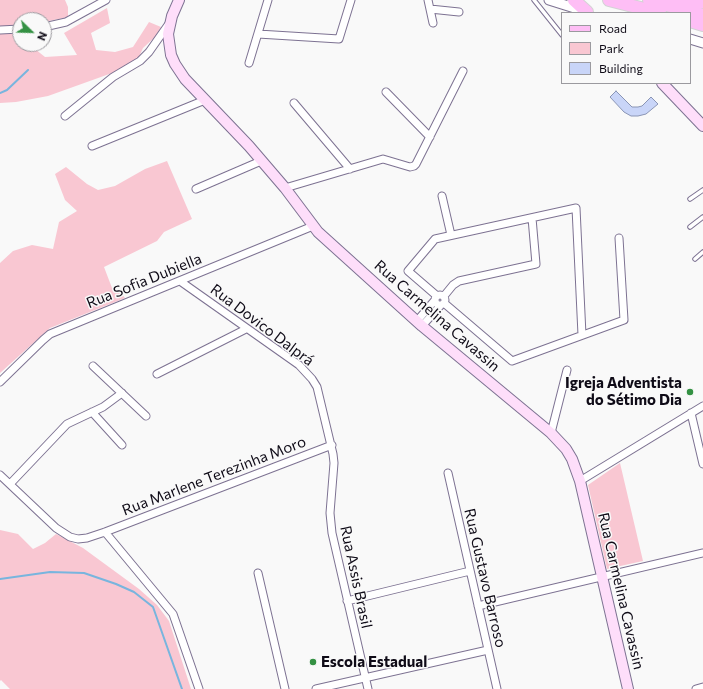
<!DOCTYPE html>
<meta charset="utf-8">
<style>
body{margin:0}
#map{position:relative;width:703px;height:689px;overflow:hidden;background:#f9f9f9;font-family:Commissioner,sans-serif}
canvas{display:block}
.legend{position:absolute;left:561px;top:12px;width:130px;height:72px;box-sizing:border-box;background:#f9f9f9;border:1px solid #9b9a9f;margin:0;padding:5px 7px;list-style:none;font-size:12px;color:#0f0b17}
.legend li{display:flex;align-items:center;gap:8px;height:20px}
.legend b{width:20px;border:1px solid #9b9a9f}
.north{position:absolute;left:12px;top:12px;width:40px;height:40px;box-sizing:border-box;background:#f9f9f9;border:1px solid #9b9a9f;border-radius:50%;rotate:113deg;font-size:11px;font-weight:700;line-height:16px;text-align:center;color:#0f0b17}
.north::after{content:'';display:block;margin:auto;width:14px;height:18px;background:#349143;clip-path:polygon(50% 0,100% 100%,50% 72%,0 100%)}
</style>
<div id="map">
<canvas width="703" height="689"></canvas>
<ul class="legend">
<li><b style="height:5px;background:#febef5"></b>Road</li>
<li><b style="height:11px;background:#f9c7d2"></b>Park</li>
<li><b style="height:11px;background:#c9d5f8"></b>Building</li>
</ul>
<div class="north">N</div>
</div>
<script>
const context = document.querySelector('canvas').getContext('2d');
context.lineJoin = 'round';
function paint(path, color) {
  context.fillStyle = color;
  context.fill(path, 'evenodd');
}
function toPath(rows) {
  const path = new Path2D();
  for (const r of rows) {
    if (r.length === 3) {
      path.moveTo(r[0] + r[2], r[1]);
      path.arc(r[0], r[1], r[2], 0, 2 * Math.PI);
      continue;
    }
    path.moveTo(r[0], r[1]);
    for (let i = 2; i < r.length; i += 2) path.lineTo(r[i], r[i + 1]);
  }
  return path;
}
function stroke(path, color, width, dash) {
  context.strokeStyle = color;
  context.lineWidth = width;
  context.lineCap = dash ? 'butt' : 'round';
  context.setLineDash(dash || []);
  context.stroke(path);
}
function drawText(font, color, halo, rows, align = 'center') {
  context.font = font + ' Commissioner,sans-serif';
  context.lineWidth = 3;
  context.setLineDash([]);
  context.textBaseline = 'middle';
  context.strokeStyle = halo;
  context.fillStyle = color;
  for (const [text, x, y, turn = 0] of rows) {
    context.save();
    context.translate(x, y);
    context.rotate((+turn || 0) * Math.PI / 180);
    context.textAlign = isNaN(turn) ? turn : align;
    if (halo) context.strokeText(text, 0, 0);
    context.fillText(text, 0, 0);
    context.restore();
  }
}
paint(toPath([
 [0,0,65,0,68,7,68,17,44,22,44,20,20,20,20,44,34,44,35,49,45,57,77,55,64,33,107,8,110,23,91,33,96,50,115,52,133,47,149,22,161,27,155,37,143,48,138,59,126,68,48,96,16,102,0,103],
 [167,161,192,219,164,232,157,241,104,267,112,288,120,292,125,298,50,328,0,373,0,263,13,251,32,245,53,249,59,222,77,211,65,200,55,174,66,167,87,184,98,190,115,186,145,169],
 [620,463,643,561,607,569,588,485],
 [0,530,18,534,33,549,45,543,56,534,83,548,139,589,157,605,169,621,191,689,10,689,1,680,0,681]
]), '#f9c7d2');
stroke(toPath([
 [0,93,7,90,28,70],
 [0,579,50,572,84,573,116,584,134,592,153,607,182,689]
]), '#78b5de', 2);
const building = toPath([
 [616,91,632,107,638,107,642,106,651,97,658,104,646,114,638,116,631,116,624,112,610,97,616,91]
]);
paint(building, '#c9d5f8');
stroke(building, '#8a95b5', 1);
const service = toPath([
 [534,0,562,35],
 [690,199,703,190],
 [690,227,703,217],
 [695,259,703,252]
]);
const minor = toPath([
 [428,0,433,23],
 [430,9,459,12],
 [44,27,66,22,106,0],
 [0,30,20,29],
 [258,34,339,39,351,0],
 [249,63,268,0],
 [386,92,430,137],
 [294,103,350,169],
 [65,116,113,77,140,61,149,52,168,25],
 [92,146,205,100],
 [285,188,383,159,410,167,414,166,416,164,463,71],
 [196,189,261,161],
 [442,196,451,235],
 [180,281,299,365,312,379,317,387,333,454,334,463,330,513,332,533,368,689],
 [440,300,5],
 [437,296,408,271,435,239,576,208,582,335],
 [444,296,453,285,459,281,536,264,532,218],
 [444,303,512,361,624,320,619,238],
 [417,321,435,300],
 [422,326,441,305],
 [93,366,146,416],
 [157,374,246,329],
 [0,382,43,340,50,334,313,226],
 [92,412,122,445],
 [691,413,703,464],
 [551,433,567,370],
 [448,473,497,689],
 [0,475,56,528,70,537,78,539,87,538,105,532,332,445],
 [580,481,703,406],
 [10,484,67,424,103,407,122,393],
 [105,532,173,614,199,689],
 [258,573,285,689],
 [347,601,470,571],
 [478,606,703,553],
 [316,689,488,650],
 [696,689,703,687]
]);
const tertiary = toPath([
 [549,0,584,11],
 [690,39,703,43]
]);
const secondary = toPath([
 [179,0,172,16,168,34,171,55,175,64,185,79,249,146,285,188,318,232,422,326,551,433,566,449,572,459,580,481,628,689],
 [662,83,703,126]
]);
const primary = toPath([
 [574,0,587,12],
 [609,0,660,13],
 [649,0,703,15],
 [672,0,703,2],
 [690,21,703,25]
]);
stroke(service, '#7d7292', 5.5);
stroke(minor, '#7d7292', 9);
stroke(tertiary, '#7d7292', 11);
stroke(secondary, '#7d7292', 12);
stroke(primary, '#d4d3d5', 14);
stroke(service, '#fff', 3.5);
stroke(minor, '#fff', 7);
stroke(tertiary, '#fff', 9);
stroke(secondary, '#fedefa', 10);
stroke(primary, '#febef5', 12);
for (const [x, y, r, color] of [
 [690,392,4,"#349143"],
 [313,662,4,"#349143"]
]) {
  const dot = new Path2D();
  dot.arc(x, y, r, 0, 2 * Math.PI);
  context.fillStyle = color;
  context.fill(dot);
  stroke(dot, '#f9f9f9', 1.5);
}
drawText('15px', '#0f0b17', '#f9f9f9', [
 ["Rua Sofia Dubiella",144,281,-22],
 ["Rua Carmelina Cavassin",437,316,41],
 ["Rua Dovico Dalprá",262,325,37],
 ["Rua Marlene Terezinha Moro",214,476,-21],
 ["Rua Assis Brasil",356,577,78],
 ["Rua Gustavo Barroso",485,578,77],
 ["Rua Carmelina Cavassin",621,591,77]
]);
drawText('bold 15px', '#0f0b17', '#f9f9f9', [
 ["Igreja Adventista",682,383],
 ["do Sétimo Dia",682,400],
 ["Escola Estadual",321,662,"left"]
], 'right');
</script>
